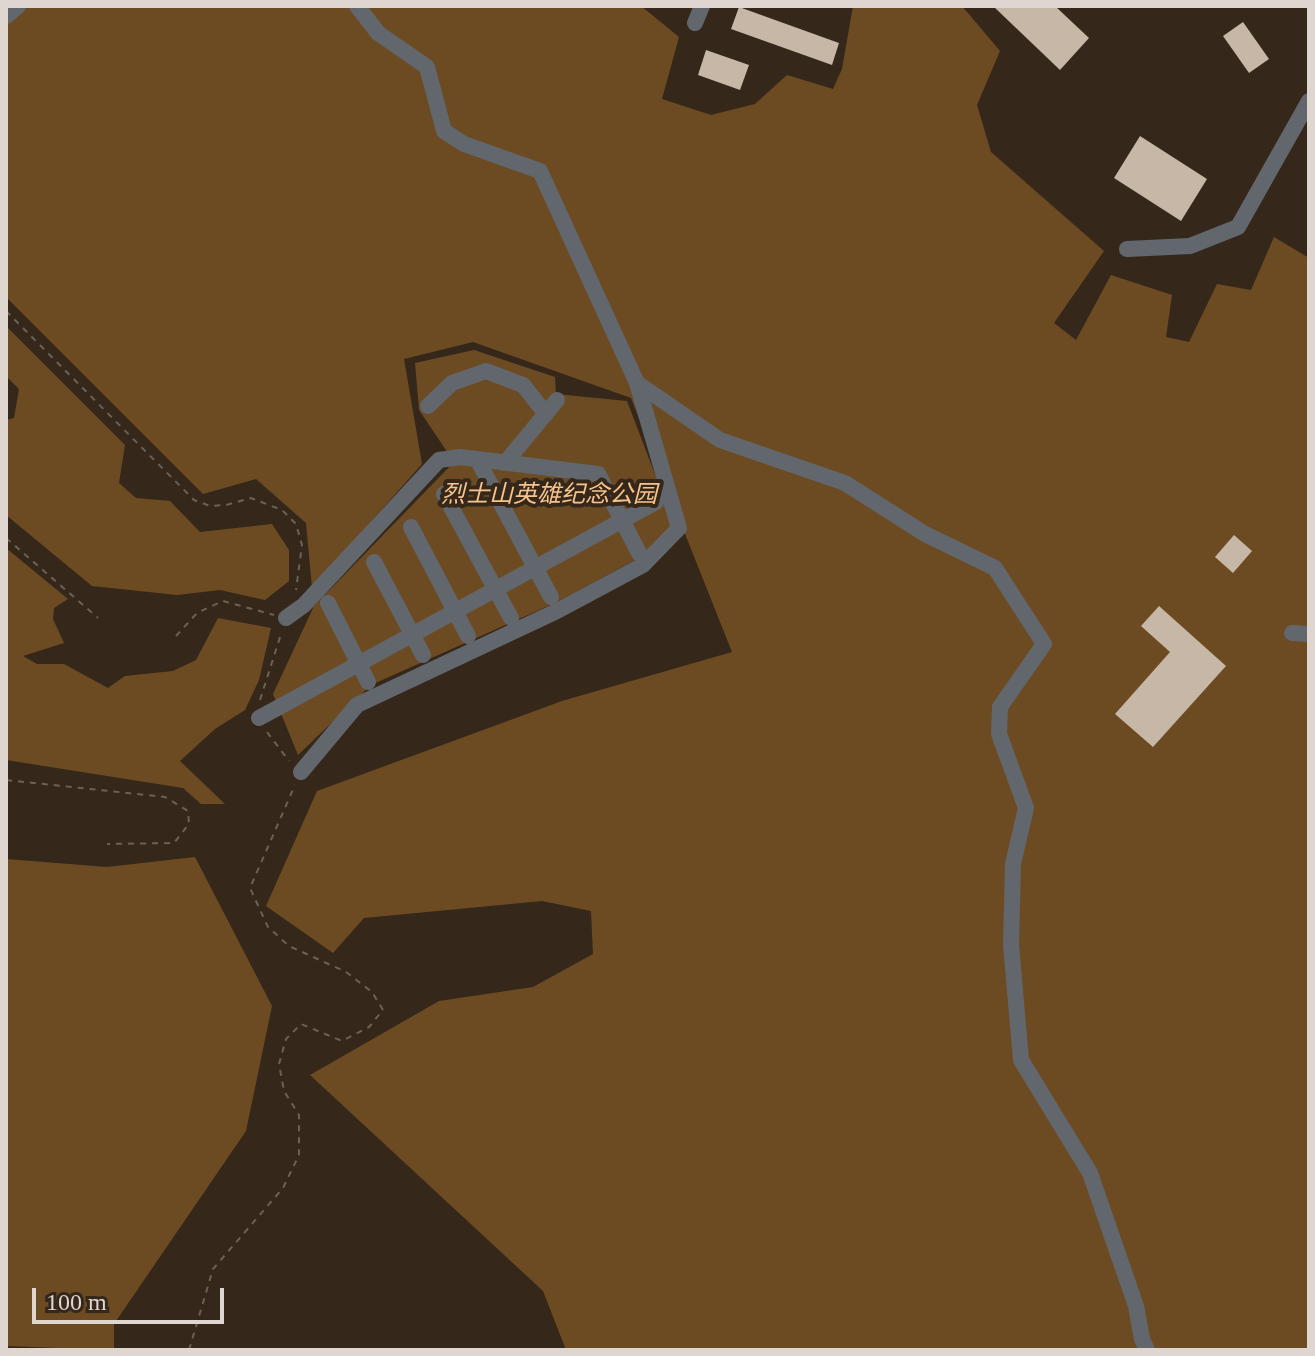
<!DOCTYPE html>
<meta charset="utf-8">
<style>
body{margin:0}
#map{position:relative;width:1315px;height:1356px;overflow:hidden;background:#35281b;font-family:Georgia,serif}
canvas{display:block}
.frame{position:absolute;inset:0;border:8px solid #dfd7cf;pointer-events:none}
.scale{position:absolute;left:32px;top:1288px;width:192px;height:36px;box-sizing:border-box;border:4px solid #dfd7cf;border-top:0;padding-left:10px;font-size:24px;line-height:28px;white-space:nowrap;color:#dfd7cf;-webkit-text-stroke:6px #35281b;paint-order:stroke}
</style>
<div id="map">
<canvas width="1315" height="1356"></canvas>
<div class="frame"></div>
<div class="scale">100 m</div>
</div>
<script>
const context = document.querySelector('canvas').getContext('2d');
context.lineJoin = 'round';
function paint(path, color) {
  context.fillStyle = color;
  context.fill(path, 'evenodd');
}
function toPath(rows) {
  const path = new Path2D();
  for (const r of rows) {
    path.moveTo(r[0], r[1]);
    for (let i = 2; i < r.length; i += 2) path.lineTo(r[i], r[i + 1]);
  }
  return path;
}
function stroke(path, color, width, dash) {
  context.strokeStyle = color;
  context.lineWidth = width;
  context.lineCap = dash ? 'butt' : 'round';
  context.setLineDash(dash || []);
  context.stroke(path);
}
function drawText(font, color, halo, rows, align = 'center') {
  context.font = font + ' Georgia,"Noto Sans SC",serif';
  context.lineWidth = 8;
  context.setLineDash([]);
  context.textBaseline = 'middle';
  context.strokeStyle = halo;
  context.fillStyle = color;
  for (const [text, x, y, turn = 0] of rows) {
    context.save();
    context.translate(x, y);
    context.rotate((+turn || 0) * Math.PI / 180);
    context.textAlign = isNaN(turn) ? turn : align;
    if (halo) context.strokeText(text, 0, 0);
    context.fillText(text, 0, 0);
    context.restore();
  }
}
paint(toPath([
 [6,6,641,6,679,37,662,99,711,115,755,104,787,75,833,89,842,69,853,6,962,6,1000,51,977,105,991,152,1104,251,1054,323,1076,340,1111,275,1172,295,1166,337,1189,342,1217,284,1251,290,1274,237,1309,258,1309,1350,566,1350,543,1291,310,1075,439,1001,533,987,593,954,591,911,542,901,364,918,333,953,266,906,317,791,562,701,732,652,631,398,473,342,404,359,422,464,312,588,306,523,256,479,203,494,6,297],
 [6,326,125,445,119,483,136,498,170,501,200,532,272,524,289,550,289,581,265,600,220,590,177,595,92,586,6,515,6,420,14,418,19,389,6,376],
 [474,350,555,377,556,394,627,401,674,524,648,553,557,602,371,685,298,755,273,694,314,606,454,462,419,410,415,363],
 [6,548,68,599,54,608,53,619,64,643,23,656,37,664,64,664,108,688,125,676,173,671,196,660,218,618,271,628,259,680,245,710,215,729,180,761,225,804,201,804,183,788,6,760],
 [195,857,272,1006,246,1131,114,1324,114,1350,6,1346,6,859,107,867]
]), '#6d4b22');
paint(toPath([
 [993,6,1055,6,1089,38,1060,70],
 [739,7,839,43,832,65,731,29],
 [1243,22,1269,59,1249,73,1223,36],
 [706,50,749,65,740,90,698,75],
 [1140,136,1207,179,1181,221,1114,178],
 [1234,535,1252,551,1233,573,1215,557],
 [1159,606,1226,666,1153,747,1115,714,1170,652,1141,626]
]), '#c7b7a6');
stroke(toPath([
 [6,311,194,500,210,506,226,505,251,498,282,510,296,524,302,545,296,590],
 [6,538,98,618],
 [176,636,197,613,223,601,274,615],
 [260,700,281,634],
 [267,732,289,761],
 [6,780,165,797,188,811,189,824,174,843,107,844],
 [189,1350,213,1269,283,1188,299,1155,299,1115,284,1091,279,1064,286,1039,301,1024,342,1041,369,1027,383,1010,372,992,346,972,289,946,268,927,250,888,295,785]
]), '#6c6156', 2, [6, 6]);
stroke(toPath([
 [6,16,18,6],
 [695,23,702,6],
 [1127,249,1190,246,1238,227,1309,101],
 [637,383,720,440,845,483,925,534,995,568,1044,644,1000,707,999,734,1026,808,1013,864,1011,945,1021,1060,1090,1173,1136,1306,1142,1339,1147,1350],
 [428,406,452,383,486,371,523,385,546,414],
 [477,459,551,597],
 [505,463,557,400],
 [444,494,511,618],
 [411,527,468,636],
 [374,562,423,655],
 [328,603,368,682],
 [286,618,304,605,439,460,460,457,598,474,639,553],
 [1292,633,1309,634],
 [259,718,656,502],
 [301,772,357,705,557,611,643,565,679,528,637,383,540,171,464,144,444,131,427,67,378,33,357,6]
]), '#62676e', 16);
drawText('italic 24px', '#f6c38c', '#35281b', [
 ["烈士山英雄纪念公园",549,493]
]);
</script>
